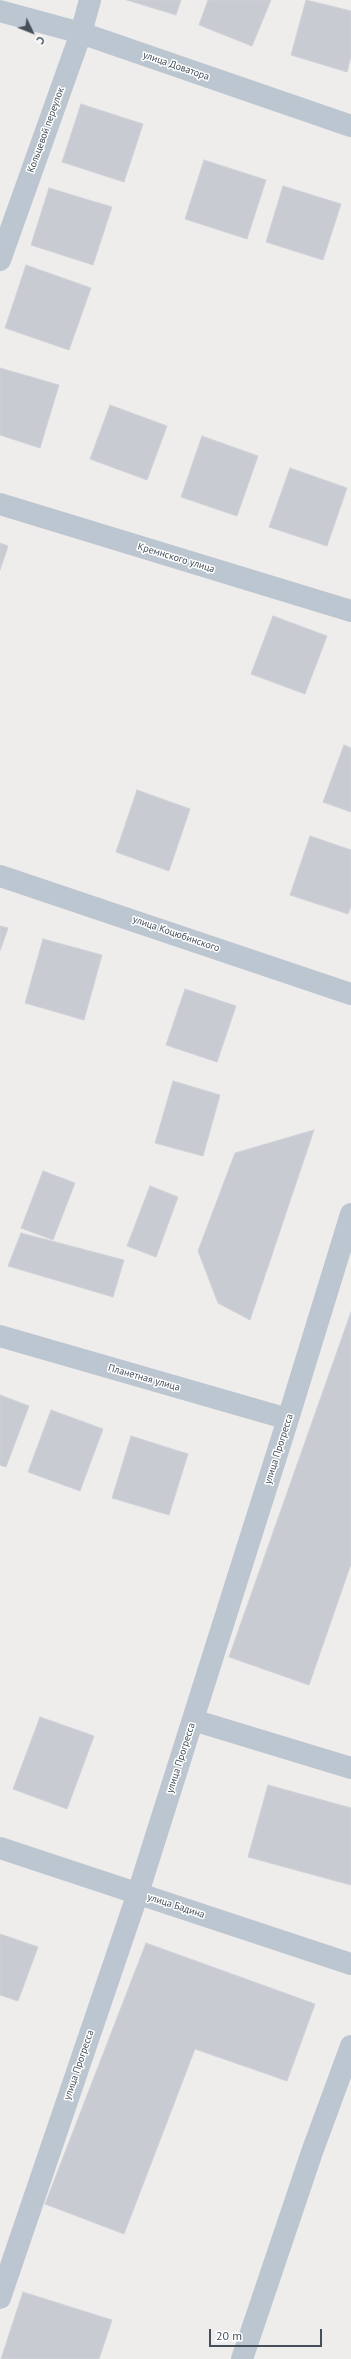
<!DOCTYPE html>
<meta charset="utf-8">
<style>
body{margin:0}
#map{position:relative;width:351px;height:2359px;overflow:hidden;background:#efecec;font-family:"PT Sans",sans-serif}
canvas{display:block}
.north{position:absolute;left:12px;top:12px;width:40px;height:40px;-webkit-text-stroke:3px #fff;paint-order:stroke;rotate:133deg;font-size:11px;font-weight:700;line-height:16px;text-align:center;color:#444f5a}
.north::after{content:'';display:block;margin:auto;width:14px;height:18px;background:#444f5a;clip-path:polygon(50% 0,100% 100%,50% 72%,0 100%)}
.scale{position:absolute;left:209px;top:2329px;width:113px;height:18px;box-sizing:border-box;border:2px solid #444f5a;border-top:0;padding-left:5px;font-size:12px;line-height:14px;white-space:nowrap;color:#444f5a;-webkit-text-stroke:3px #fff;paint-order:stroke}
</style>
<div id="map">
<canvas width="351" height="2359"></canvas>
<div class="north">С</div>
<div class="scale">20 m</div>
</div>
<script>
const context = document.querySelector('canvas').getContext('2d');
context.lineJoin = 'round';
function paint(path, color) {
  context.fillStyle = color;
  context.fill(path, 'evenodd');
}
function toPath(rows) {
  const path = new Path2D();
  for (const r of rows) {
    path.moveTo(r[0], r[1]);
    for (let i = 2; i < r.length; i += 2) path.lineTo(r[i], r[i + 1]);
  }
  return path;
}
function stroke(path, color, width, dash) {
  context.strokeStyle = color;
  context.lineWidth = width;
  context.lineCap = dash ? 'butt' : 'round';
  context.setLineDash(dash || []);
  context.stroke(path);
}
function drawText(font, color, halo, rows, align = 'center') {
  context.font = font + ' "PT Sans",sans-serif';
  context.lineWidth = 3;
  context.setLineDash([]);
  context.textBaseline = 'middle';
  context.strokeStyle = halo;
  context.fillStyle = color;
  for (const [text, x, y, turn = 0] of rows) {
    context.save();
    context.translate(x, y);
    context.rotate((+turn || 0) * Math.PI / 180);
    context.textAlign = isNaN(turn) ? turn : align;
    if (halo) context.strokeText(text, 0, 0);
    context.fillText(text, 0, 0);
    context.restore();
  }
}
const building = toPath([
 [127,0,181,0,176,15,127,0],
 [208,0,271,0,252,46,199,25,208,0],
 [306,0,351,11,351,56,347,72,291,55,306,0],
 [81,104,143,124,124,182,62,162,81,104],
 [204,160,266,180,247,239,185,219,204,160],
 [283,186,341,204,323,260,266,242,283,186],
 [49,188,112,207,93,265,31,245,49,188],
 [26,265,91,288,69,350,5,328,26,265],
 [0,368,59,385,40,448,0,435,0,368],
 [110,405,167,426,147,480,90,459,110,405],
 [202,436,258,456,237,516,181,497,202,436],
 [290,468,347,488,327,546,269,527,290,468],
 [0,543,8,546,0,570,0,543],
 [273,616,327,636,305,694,251,674,273,616],
 [344,745,351,748,351,812,323,802,344,745],
 [137,790,190,809,169,871,116,852,137,790],
 [310,836,351,850,351,906,348,914,290,895,310,836],
 [0,926,8,928,0,951,0,926],
 [43,939,102,955,84,1020,25,1003,43,939],
 [185,989,236,1006,217,1062,166,1045,185,989],
 [173,1081,220,1095,203,1156,155,1143,173,1081],
 [314,1130,250,1320,218,1303,198,1251,235,1153,314,1130],
 [43,1171,75,1183,53,1240,21,1228,43,1171],
 [150,1186,178,1197,156,1257,127,1246,150,1186],
 [21,1233,124,1260,113,1297,8,1266,21,1233],
 [351,1312,351,1564,309,1685,229,1657,351,1312],
 [0,1395,29,1406,6,1467,0,1465,0,1395],
 [51,1410,103,1429,80,1491,28,1472,51,1410],
 [131,1436,188,1454,169,1515,112,1498,131,1436],
 [40,1717,94,1736,67,1809,13,1789,40,1717],
 [268,1785,351,1808,351,1885,248,1857,268,1785],
 [0,1934,38,1947,18,2001,0,1995,0,1934],
 [146,1943,315,2004,287,2081,195,2049,124,2234,45,2204,146,1943],
 [23,2292,112,2320,99,2359,1,2359,23,2292]
]);
paint(building, '#c8cbd1');
stroke(building, '#cfd2d8', 1);
stroke(toPath([
 [0,11,81,33,351,126],
 [0,260,81,33,90,0],
 [0,504,351,611],
 [0,876,351,994],
 [0,1336,288,1419],
 [193,1720,351,1768],
 [0,1848,351,1964],
 [0,2298,138,1893,288,1419,351,1214],
 [242,2359,312,2152,351,2046]
]), '#bcc6d0', 22);
drawText('10px', '#444f5a', '#fff', [
 ["улица Доватора",176,66,19],
 ["Кольцевой переулок",46,130,-70],
 ["Кремнского улица",176,558,17],
 ["улица Коцюбинского",176,934,19],
 ["Планетная улица",144,1378,16],
 ["улица Прогресса",279,1449,-72],
 ["улица Прогресса",181,1758,-72],
 ["улица Бадина",176,1906,18],
 ["улица Прогресса",79,2065,-71]
]);
</script>
